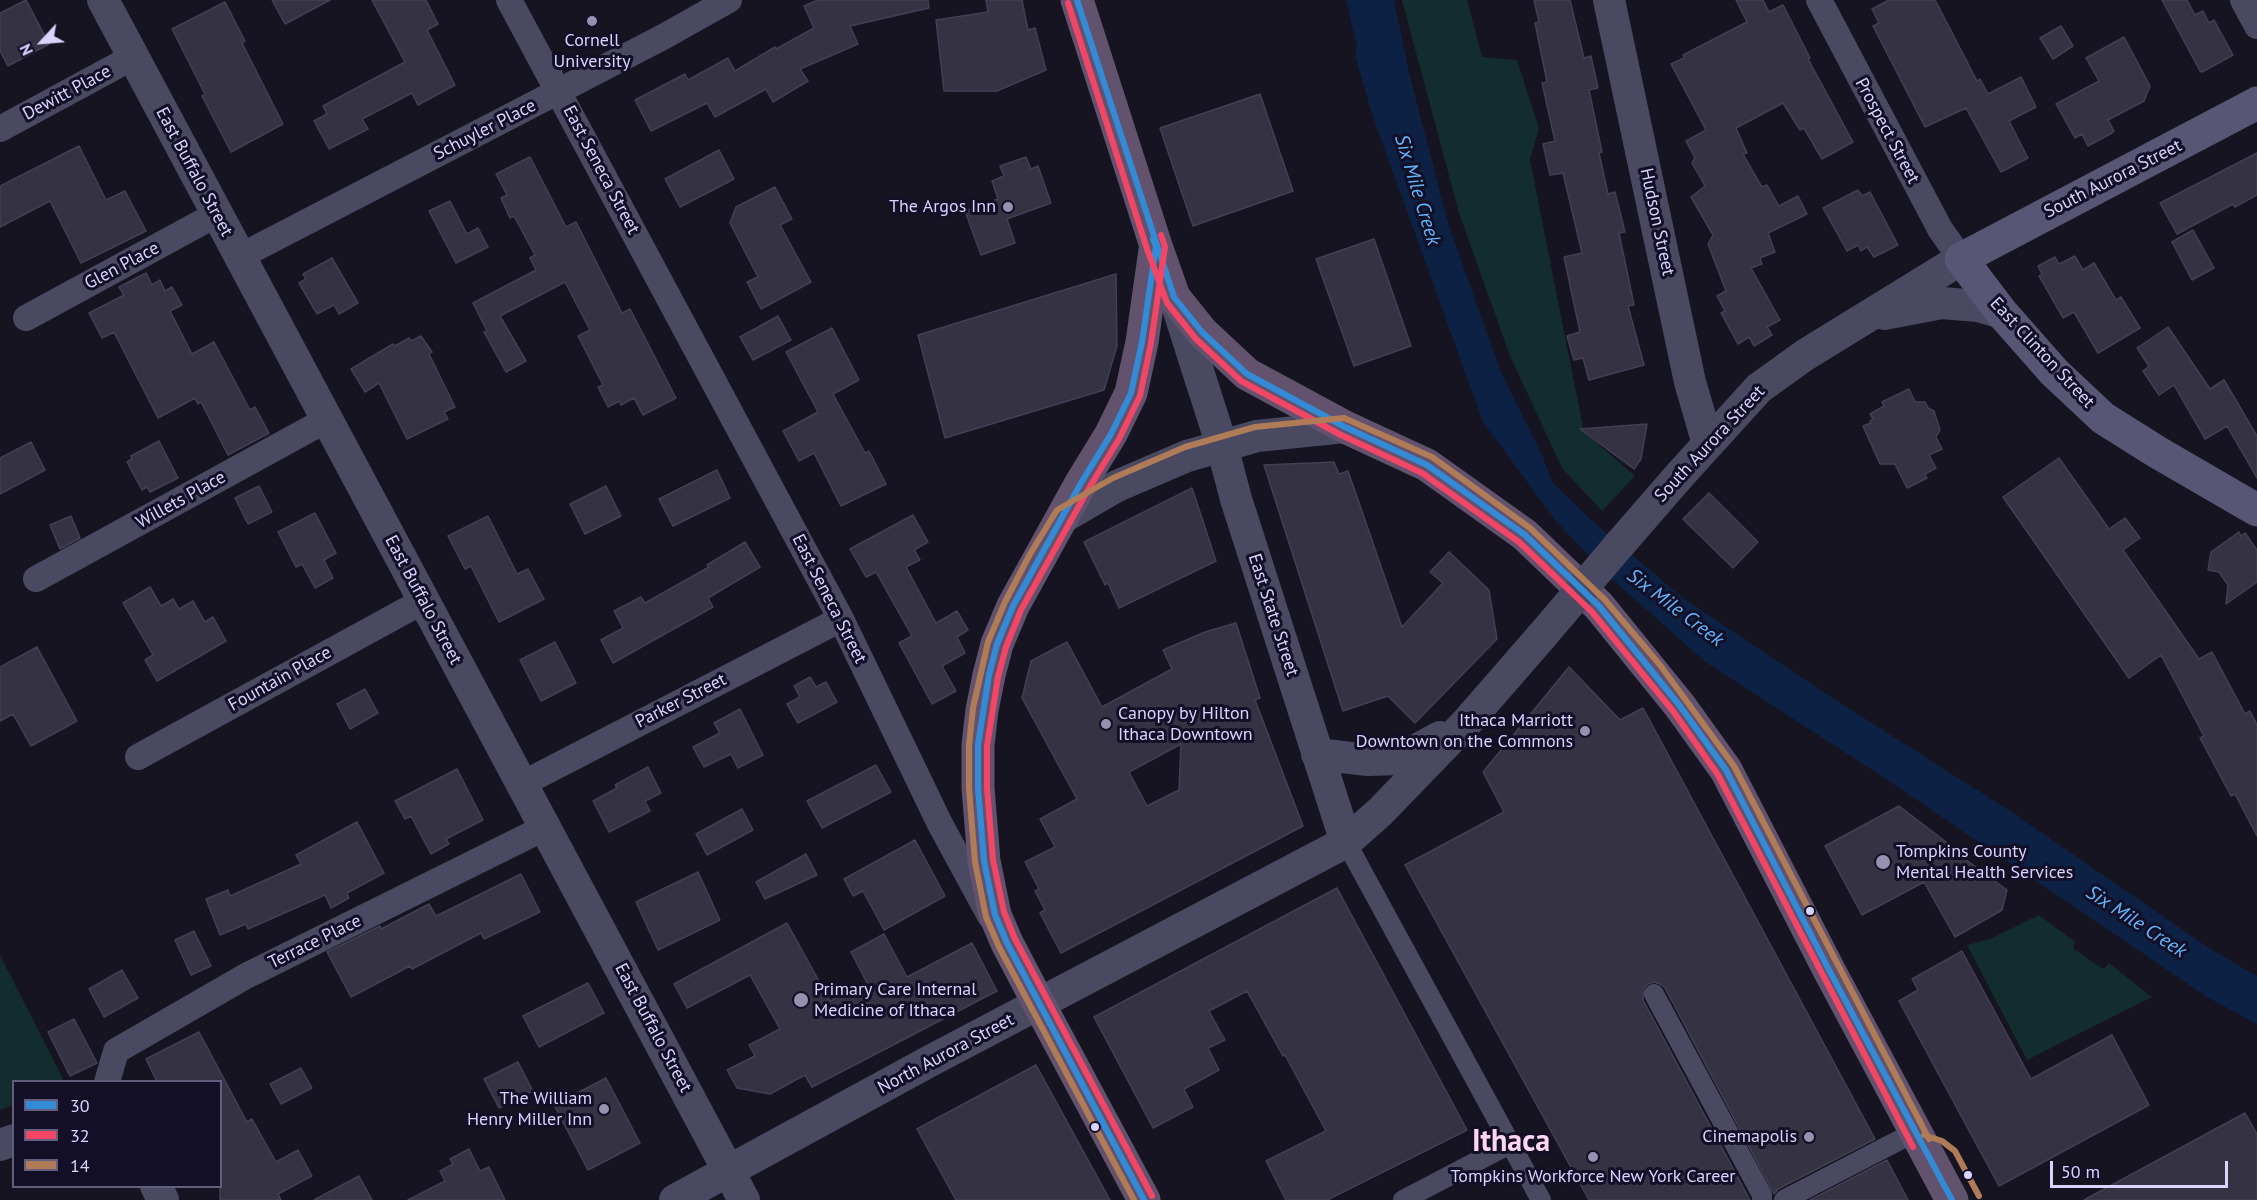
<!DOCTYPE html>
<style>
body{margin:0}
#map{position:relative;width:2257px;height:1200px;overflow:hidden;background:#161421;font-family:"PT Sans",sans-serif}
canvas{display:block}
.legend{position:absolute;left:12px;top:1080px;width:210px;height:108px;box-sizing:border-box;background:#130f26;border:2px solid #625e7d;margin:0;padding:8px 10px;list-style:none;font-size:18px;color:#d9d4ff}
.legend li{display:flex;align-items:center;gap:12px;height:30px}
.legend b{width:30px;border:2px solid #625e7d}
.north{position:absolute;left:12px;top:12px;width:60px;height:60px;-webkit-text-stroke:4px #130f26;paint-order:stroke;rotate:244deg;font-size:16px;font-weight:700;line-height:24px;text-align:center;color:#d9d4ff}
.north::after{content:'';display:block;margin:auto;width:21px;height:27px;background:#d9d4ff;clip-path:polygon(50% 0,100% 100%,50% 72%,0 100%)}
.scale{position:absolute;left:2050px;top:1161px;width:178px;height:27px;box-sizing:border-box;border:3px solid #d9d4ff;border-top:0;padding-left:8px;font-size:18px;line-height:21px;white-space:nowrap;color:#d9d4ff;-webkit-text-stroke:4px #130f26;paint-order:stroke}
</style>
<div id="map">
<canvas width="2257" height="1200"></canvas>
<ul class="legend">
<li><b style="height:8px;background:#338bd7"></b>30</li>
<li><b style="height:8px;background:#f34667"></b>32</li>
<li><b style="height:8px;background:#b07c57"></b>14</li>
</ul>
<div class="north">N</div>
<div class="scale">50 m</div>
</div>
<script>
const context = document.querySelector('canvas').getContext('2d');
context.lineJoin = 'round';
function paint(path, color) {
  context.fillStyle = color;
  context.fill(path, 'evenodd');
}
function toPath(rows) {
  const path = new Path2D();
  for (const r of rows) {
    path.moveTo(r[0], r[1]);
    for (let i = 2; i < r.length; i += 2) path.lineTo(r[i], r[i + 1]);
  }
  return path;
}
function stroke(path, color, width, dash) {
  context.strokeStyle = color;
  context.lineWidth = width;
  context.lineCap = dash ? 'butt' : 'round';
  context.setLineDash(dash || []);
  context.stroke(path);
}
function drawText(font, color, halo, rows, align = 'center') {
  context.font = font + ' "PT Sans",sans-serif';
  context.lineWidth = 6;
  context.setLineDash([]);
  context.textBaseline = 'middle';
  context.strokeStyle = halo;
  context.fillStyle = color;
  for (const [text, x, y, turn = 0] of rows) {
    context.save();
    context.translate(x, y);
    context.rotate((+turn || 0) * Math.PI / 180);
    context.textAlign = isNaN(turn) ? turn : align;
    if (halo) context.strokeText(text, 0, 0);
    context.fillText(text, 0, 0);
    context.restore();
  }
}
paint(toPath([
 [1402,0,1467,0,1482,57,1517,60,1539,128,1530,160,1584,432,1635,476,1602,511,1562,468,1510,356,1459,213],
 [2039,915,2075,942,2073,948,2103,969,2109,963,2152,997,2027,1060,1967,945,1990,939],
 [0,955,64,1081,14,1082,13,1105,0,1110]
]), '#132c2d');
paint(toPath([
 [1346,0,1394,0,1408,68,1448,223,1500,370,1543,457,1552,482,1591,520,1684,599,1828,695,2013,813,2212,950,2257,976,2257,1024,2207,997,1883,777,1707,663,1608,576,1556,521,1483,422,1372,114,1355,55,1357,45]
]), '#0d2144');
const building = toPath([
 [26,0,49,44,8,66,0,51,0,13,26,0],
 [272,0,330,0,285,24,272,0],
 [372,0,426,0,438,24,427,30,455,85,418,105,412,93,362,119,368,129,329,149,314,121,327,114,323,106,405,62,372,0],
 [818,0,928,0,929,8,850,26,858,44,800,69,808,81,773,102,766,89,715,117,707,103,651,131,635,100,685,74,688,80,728,58,735,71,775,47,776,49,814,28,804,6,818,0],
 [986,0,1022,0,1028,30,1035,28,1046,70,997,91,944,91,936,20,988,12,986,0],
 [1534,0,1570,0,1584,58,1591,56,1598,88,1589,90,1602,152,1599,153,1608,194,1615,192,1625,232,1619,233,1634,305,1628,306,1644,365,1589,380,1583,358,1574,360,1567,336,1580,332,1564,257,1582,253,1563,173,1550,175,1543,144,1555,141,1542,83,1547,82,1535,23,1539,22,1534,0],
 [1736,0,1763,0,1769,12,1783,5,1810,58,1808,59,1853,142,1822,159,1804,128,1800,130,1783,103,1736,128,1747,153,1743,154,1762,187,1767,185,1779,206,1798,196,1807,214,1768,233,1775,252,1760,258,1762,264,1751,268,1780,320,1767,327,1772,335,1754,346,1749,337,1738,344,1721,313,1725,311,1717,296,1726,291,1708,244,1713,235,1691,197,1705,186,1692,163,1695,158,1686,141,1706,130,1671,64,1684,58,1683,55,1747,22,1736,0],
 [1889,0,1935,0,1977,81,1980,79,1988,94,2021,77,2036,107,2009,121,2028,158,2001,172,1966,108,1925,127,1873,26,1879,23,1872,9,1889,0],
 [2162,0,2187,0,2195,15,2203,11,2209,23,2214,20,2233,55,2202,72,2200,71,2162,0],
 [225,2,245,41,242,43,283,124,231,152,202,96,205,94,172,29,225,2],
 [2061,26,2073,46,2053,59,2040,38,2061,26],
 [2124,37,2150,86,2144,101,2108,120,2114,131,2112,133,2088,146,2082,134,2075,138,2056,104,2099,81,2086,58,2124,37],
 [1260,94,1293,191,1193,226,1160,128,1260,94],
 [79,146,106,200,125,191,146,231,81,263,50,201,0,227,0,186,79,146],
 [719,150,734,179,680,207,665,179,719,150],
 [2257,153,2257,195,2235,207,2233,204,2177,234,2160,203,2257,153],
 [530,157,566,227,576,222,622,313,630,309,676,398,643,415,634,398,621,405,619,401,608,407,598,387,603,385,578,336,590,330,565,282,500,316,526,361,506,372,484,332,487,331,473,303,536,270,530,258,535,255,514,216,510,218,501,198,507,195,496,174,530,157],
 [1026,157,1031,169,1038,166,1051,203,1007,219,1015,243,981,255,965,211,998,199,992,181,1004,176,1000,166,1026,157],
 [775,187,792,219,780,225,811,282,761,309,747,282,758,277,730,223,736,207,775,187],
 [1858,190,1862,196,1870,192,1898,245,1874,257,1867,247,1861,251,1858,245,1847,251,1823,208,1858,190],
 [450,201,467,234,478,228,488,247,456,263,429,211,450,201],
 [2193,230,2214,268,2192,280,2172,242,2193,230],
 [1374,239,1411,346,1354,366,1316,259,1374,239],
 [2075,256,2083,270,2094,263,2116,300,2121,297,2140,328,2098,353,2074,312,2063,318,2039,276,2042,274,2038,266,2055,257,2059,264,2075,256],
 [332,258,358,303,339,314,334,305,317,314,299,283,306,279,303,274,332,258],
 [146,273,152,285,160,280,165,291,172,287,182,305,170,311,192,354,214,342,250,410,255,407,269,433,228,455,201,402,198,404,195,398,158,418,114,332,102,338,89,313,124,295,119,287,146,273],
 [1116,274,1117,346,1104,390,945,438,918,335,1116,274],
 [778,316,791,340,753,360,740,337,778,316],
 [2168,327,2210,389,2224,380,2257,436,2257,478,2227,426,2205,439,2174,385,2159,395,2143,371,2149,366,2137,348,2168,327],
 [832,328,859,380,833,394,865,453,869,451,886,484,841,506,814,453,799,461,783,431,818,412,786,352,832,328],
 [421,336,432,352,429,354,455,407,444,412,448,419,407,439,379,383,365,392,351,369,393,344,395,346,409,338,411,341,421,336],
 [1909,389,1915,402,1925,402,1928,408,1934,411,1940,430,1936,437,1942,449,1929,455,1936,468,1925,474,1927,478,1907,488,1895,464,1880,464,1863,426,1871,423,1870,421,1873,419,1870,414,1884,406,1882,402,1909,389],
 [1647,424,1641,459,1634,469,1580,429,1647,424],
 [159,441,178,478,150,492,147,487,142,490,127,462,132,459,131,456,159,441],
 [31,442,45,470,0,494,0,458,31,442],
 [2059,458,2109,529,2125,518,2140,538,2123,550,2199,659,2212,652,2245,714,2250,711,2257,725,2257,836,2235,794,2231,796,2200,738,2204,736,2161,655,2129,678,2003,497,2059,458],
 [1334,462,1339,474,1348,471,1402,627,1443,583,1430,572,1449,552,1489,590,1497,639,1415,723,1388,696,1343,711,1264,465,1334,462],
 [717,470,730,498,673,526,659,499,717,470],
 [259,486,272,512,248,524,235,498,259,486],
 [606,486,621,516,585,534,570,504,606,486],
 [1192,488,1216,561,1119,608,1108,583,1105,585,1084,542,1192,488],
 [1709,493,1758,542,1733,568,1683,519,1709,493],
 [315,513,336,553,324,560,333,578,315,588,302,564,296,567,278,532,315,513],
 [913,515,928,542,914,550,920,560,906,567,936,623,957,611,968,630,957,637,965,653,942,666,956,691,932,704,899,643,912,636,876,572,866,577,850,549,913,515],
 [71,516,80,538,60,549,50,525,71,516],
 [488,516,517,574,528,569,544,599,499,622,471,566,465,569,448,536,488,516],
 [2239,532,2241,536,2245,533,2257,550,2257,582,2226,604,2228,585,2219,572,2208,570,2211,552,2239,532],
 [745,542,760,567,708,598,713,607,613,663,601,640,623,628,614,611,641,597,645,603,709,567,707,565,745,542],
 [150,587,161,606,173,599,179,609,193,601,205,622,213,617,226,641,157,681,145,660,153,655,123,603,150,587],
 [1236,623,1260,698,1255,700,1303,826,1061,953,1040,913,1045,910,1035,891,1039,889,1025,862,1055,847,1040,819,1077,799,1022,698,1031,661,1067,642,1102,707,1172,669,1163,650,1205,632,1236,623],
 [1181,744,1179,790,1147,806,1129,772,1181,744],
 [555,642,576,683,541,701,520,660,555,642],
 [37,647,77,721,31,746,13,714,0,721,0,667,37,647],
 [1569,667,1620,720,1643,708,1875,1139,1778,1189,1774,1194,1665,988,1660,984,1654,982,1648,984,1644,988,1643,1000,1750,1200,1589,1200,1405,865,1504,812,1483,772,1569,667],
 [810,677,816,687,826,682,837,702,798,723,787,704,800,697,794,686,810,677],
 [365,689,378,713,350,729,337,704,365,689],
 [740,709,763,755,738,768,731,754,704,767,693,747,720,733,714,723,740,709],
 [876,765,891,792,822,828,807,801,876,765],
 [648,767,661,793,645,801,650,811,609,832,593,801,617,788,615,785,648,767],
 [457,769,483,820,446,839,449,844,431,854,411,816,405,819,395,801,457,769],
 [1899,806,1967,858,1965,859,2007,890,2002,910,1955,937,1924,882,1862,915,1825,846,1899,806],
 [742,809,753,830,707,855,696,834,742,809],
 [357,822,384,873,347,893,349,898,331,908,325,895,248,929,246,924,220,935,206,899,228,890,230,896,301,864,296,855,357,822],
 [915,840,945,896,884,930,863,891,853,896,844,879,915,840],
 [806,854,817,875,765,899,756,882,806,854],
 [698,872,720,920,658,950,636,902,698,872],
 [521,874,540,912,484,939,481,933,412,969,410,966,351,997,327,952,380,926,381,929,429,904,436,916,521,874],
 [1337,888,1467,1130,1327,1200,1286,1200,1266,1161,1326,1131,1285,1055,1283,1056,1247,991,1209,1011,1225,1040,1208,1048,1219,1070,1184,1089,1193,1107,1153,1128,1094,1017,1337,888],
 [787,923,830,1001,867,983,851,952,884,934,907,977,972,943,997,991,812,1087,805,1075,770,1094,737,1088,727,1070,755,1056,749,1045,780,1029,750,975,687,1008,674,984,787,923],
 [194,931,211,966,191,975,175,940,194,931],
 [1962,951,2031,1079,2112,1035,2149,1105,1999,1186,1899,1001,1918,990,1912,979,1962,951],
 [122,970,138,998,104,1017,89,989,122,970],
 [588,983,604,1013,539,1047,523,1016,588,983],
 [74,1019,97,1063,70,1076,48,1032,74,1019],
 [199,1032,247,1122,252,1119,276,1162,298,1150,312,1176,278,1194,281,1200,220,1200,220,1082,157,1082,146,1059,199,1032],
 [518,1062,533,1091,499,1108,484,1079,518,1062],
 [1036,1065,1110,1200,956,1200,917,1129,1036,1065],
 [301,1068,312,1088,281,1104,270,1084,301,1068],
 [606,1078,640,1143,588,1170,554,1105,606,1078],
 [2245,1113,2257,1134,2257,1200,2084,1200,2245,1113],
 [469,1149,480,1171,489,1167,505,1200,408,1200,445,1181,440,1171,453,1164,450,1159,469,1149],
 [1887,1160,1908,1200,1810,1200,1887,1160],
 [359,1176,372,1200,314,1200,359,1176]
]);
paint(building, '#343243');
stroke(building, '#433f54', 1.5);
stroke(toPath([
 [1346,842,1541,1200],
 [1654,994,1762,1195,1762,1200],
 [1403,1200,1510,1144],
 [1784,1200,1915,1132]
]), '#4a4962', 20);
stroke(toPath([
 [509,0,841,619,940,824,990,916],
 [1819,0,1940,229,1961,259],
 [2243,0,2257,26],
 [0,129,133,57],
 [239,257,663,37,729,0],
 [26,318,217,214],
 [36,579,326,420],
 [138,757,423,601],
 [522,784,841,619],
 [107,1082,116,1051,246,976,546,827]
]), '#4a4962', 26);
stroke(toPath([
 [103,0,744,1200],
 [1609,0,1690,382,1708,444],
 [1175,299,1222,446,1236,499,1346,842],
 [1884,314,1942,303,1978,306,2002,313],
 [1062,518,1117,486,1187,456,1257,436,1345,427],
 [1620,544,1679,476,1759,388,1805,355,1961,259],
 [1317,754,1368,760,1400,759,1440,737],
 [0,1145,14,1140],
 [156,1186,163,1200],
 [675,1200,930,1061,1346,842,1380,812,1467,722,1541,637]
]), '#4a4962', 32);
stroke(toPath([
 [2257,103,1961,259,2002,313,2054,372,2103,418,2157,452,2257,510]
]), '#575674', 33);
stroke(toPath([
 [1077,0,1156,246,1174,297,1202,332,1247,374,1345,427,1427,465,1525,535,1599,606,1680,706,1726,770,1829,970,1952,1200],
 [1144,1200,1039,1004,1007,943,995,915,984,861,978,788,978,745,982,710,989,675,997,644,1013,606,1081,483,1111,434,1131,393,1142,342,1155,250]
]), '#62526e', 33);
stroke(toPath([
 [1541,637,1620,544]
]), '#4a4962', 32);
stroke(toPath([
 [1077,0,1174,297,1202,332,1247,374,1345,427,1427,465,1525,535,1599,606,1680,706,1726,770,1829,970,1952,1200],
 [1144,1200,1007,943,995,915,984,861,978,788,978,745,989,675,997,644,1013,606,1081,483,1111,434,1131,393,1142,342,1156,246,1153,239]
]), '#338bd7', 6);
stroke(toPath([
 [1068,3,1147,249,1167,303,1196,339,1241,381,1341,435,1422,473,1519,542,1592,612,1673,711,1718,775,1913,1147],
 [1152,1196,1015,939,1004,912,993,860,987,788,987,746,998,677,1006,647,1021,610,1089,488,1119,439,1140,396,1151,343,1165,247,1161,235]
]), '#f34667', 6);
stroke(toPath([
 [1924,1135,1942,1141,1955,1151,1979,1196],
 [1134,1200,999,947,986,917,975,862,969,789,969,745,973,708,988,642,1005,602,1030,554,1057,510,1113,478,1185,447,1255,427,1344,418,1432,457,1530,528,1605,600,1660,665,1734,766,1929,1139]
]), '#b07c57', 6);
for (const [x, y, r, color] of [
 [592,21,6,"#9591b1"],
 [1008,207,6,"#9591b1"],
 [1106,724,6,"#9591b1"],
 [1585,731,6,"#9591b1"],
 [1883,862,8,"#9591b1"],
 [1810,911,5,"#d9d4ff"],
 [801,1000,8,"#9591b1"],
 [604,1109,6,"#9591b1"],
 [1095,1127,5,"#d9d4ff"],
 [1809,1137,6,"#9591b1"],
 [1593,1157,6,"#9591b1"],
 [1968,1175,5,"#d9d4ff"]
]) {
  const dot = new Path2D();
  dot.arc(x, y, r, 0, 2 * Math.PI);
  context.fillStyle = color;
  context.fill(dot);
  stroke(dot, '#130f26', 2);
}
drawText('18px', '#d9d4ff', '#130f26', [
 ["Cornell",592,41,"center"],
 ["University",592,62,"center"],
 ["The Argos Inn",996,207],
 ["Canopy by Hilton",1118,714,"left"],
 ["Ithaca Downtown",1118,735,"left"],
 ["Ithaca Marriott",1573,721],
 ["Downtown on the Commons",1573,742],
 ["Tompkins County",1896,852,"left"],
 ["Mental Health Services",1896,873,"left"],
 ["Primary Care Internal",814,990,"left"],
 ["Medicine of Ithaca",814,1011,"left"],
 ["The William",592,1099],
 ["Henry Miller Inn",592,1120],
 ["Cinemapolis",1797,1137],
 ["Tompkins Workforce New York Career",1593,1177,"center"]
], 'right');
drawText('18px', '#d9d4ff', '#130f26', [
 ["Dewitt Place",67,93,-28],
 ["Schuyler Place",485,130,-27],
 ["Prospect Street",1887,131,62],
 ["East Seneca Street",601,170,62],
 ["East Buffalo Street",194,172,62],
 ["South Aurora Street",2113,179,-27],
 ["Hudson Street",1657,222,78],
 ["Glen Place",122,266,-28],
 ["East Clinton Street",2042,353,47],
 ["South Aurora Street",1710,444,-47],
 ["Willets Place",181,500,-29],
 ["East Seneca Street",829,599,63],
 ["East Buffalo Street",423,600,62],
 ["East State Street",1273,615,72],
 ["Fountain Place",280,679,-29],
 ["Parker Street",681,701,-27],
 ["Terrace Place",315,942,-26],
 ["East Buffalo Street",653,1028,62],
 ["North Aurora Street",946,1054,-28]
]);
drawText('italic 20px', '#62b6ff', '#130f26', [
 ["Six Mile Creek",1417,190,73],
 ["Six Mile Creek",1675,608,37],
 ["Six Mile Creek",2136,922,33]
]);
drawText('bold 30px', '#ffd6f0', '#130f26', [
 ["Ithaca",1511,1142]
]);
</script>
